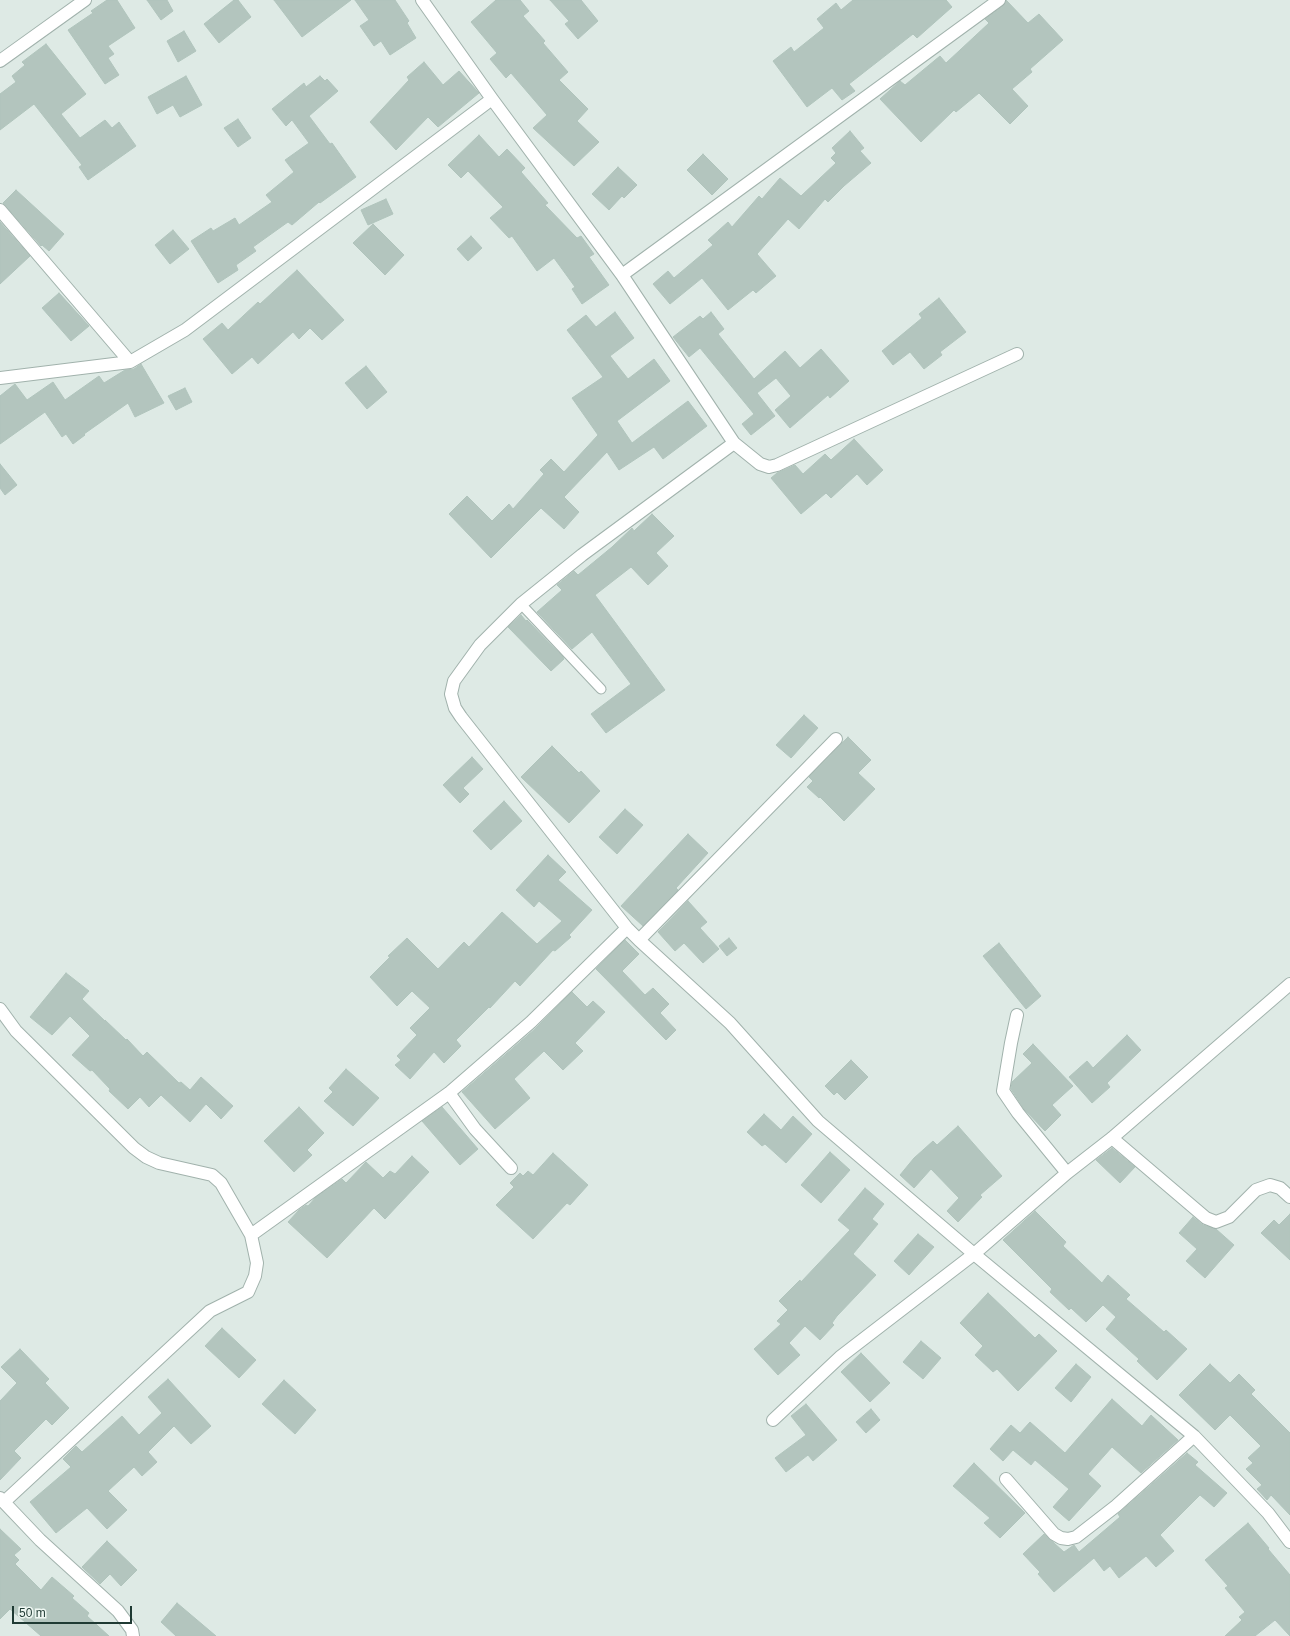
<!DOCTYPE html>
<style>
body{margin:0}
#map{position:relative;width:1290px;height:1636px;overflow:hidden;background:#deeae5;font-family:Arial,sans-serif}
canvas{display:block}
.scale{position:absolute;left:12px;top:1606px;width:120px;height:18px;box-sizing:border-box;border:2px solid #1f3a33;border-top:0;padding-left:5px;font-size:12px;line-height:14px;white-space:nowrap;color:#1f3a33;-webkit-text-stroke:3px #eef7f2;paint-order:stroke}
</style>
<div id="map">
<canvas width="1290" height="1636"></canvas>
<div class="scale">50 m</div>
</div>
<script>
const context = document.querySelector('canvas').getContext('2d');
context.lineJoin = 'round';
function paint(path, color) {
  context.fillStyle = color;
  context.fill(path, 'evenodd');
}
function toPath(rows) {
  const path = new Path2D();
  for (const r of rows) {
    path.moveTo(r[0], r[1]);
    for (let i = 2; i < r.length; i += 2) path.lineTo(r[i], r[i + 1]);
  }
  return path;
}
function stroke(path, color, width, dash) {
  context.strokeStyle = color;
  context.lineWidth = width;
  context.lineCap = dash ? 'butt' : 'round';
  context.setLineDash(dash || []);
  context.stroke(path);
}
const building = toPath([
 [107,0,117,0,135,28,108,46,114,54,108,58,119,75,105,84,68,30,93,13,91,11,107,0],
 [147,0,167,0,173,11,161,20,147,0],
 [234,0,238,0,251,17,219,43,204,24,234,0],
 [274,0,351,0,302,37,274,0],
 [355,0,395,0,409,21,407,23,416,38,390,55,381,41,374,46,360,26,369,20,355,0],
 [496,0,520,0,529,11,523,16,545,41,543,43,568,72,559,80,588,109,577,121,599,142,574,166,533,128,547,115,511,73,506,78,490,59,497,53,471,22,496,0],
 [550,0,581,0,598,21,578,39,565,24,569,21,550,0],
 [853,0,946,0,952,7,917,38,913,34,849,84,855,91,842,100,832,88,807,107,773,61,791,47,794,52,824,28,817,19,836,3,841,10,853,0],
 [1006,0,1028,23,1039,14,1063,40,1030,69,1032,72,1012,89,1028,106,1010,124,979,93,956,112,954,110,921,142,880,99,900,81,905,85,940,56,946,63,989,23,985,19,1003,6,1006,0],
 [184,31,196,51,178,62,167,41,184,31],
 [46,44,86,94,61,114,80,138,105,120,112,128,119,122,136,146,88,180,79,167,82,165,34,104,0,130,0,94,16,82,12,76,25,65,22,62,46,44],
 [424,62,443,85,459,71,479,93,438,127,428,117,396,150,370,122,409,80,407,77,424,62],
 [186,76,202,105,180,117,173,105,157,114,148,97,186,76],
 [320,76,325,81,327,79,338,91,309,116,330,144,332,143,356,177,320,203,319,202,292,225,288,222,253,247,256,251,236,265,238,270,218,283,191,241,211,228,213,231,235,218,239,225,272,202,266,195,294,172,285,160,309,143,292,120,286,126,272,109,304,83,306,87,320,76],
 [238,119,251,138,238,147,224,128,238,119],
 [850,131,864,148,860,151,871,163,844,186,828,202,825,199,799,229,788,219,757,254,776,276,756,293,753,290,728,310,702,278,670,304,653,284,668,271,674,278,713,245,708,240,728,222,732,227,759,196,762,199,780,178,801,196,836,163,831,158,836,153,832,148,850,131],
 [479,135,499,157,507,149,525,168,521,172,548,203,545,205,577,238,581,236,594,254,589,257,609,285,582,304,572,289,575,287,554,258,537,271,512,236,509,238,490,218,503,207,468,171,461,178,448,165,479,135],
 [703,154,728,179,712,195,687,170,703,154],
 [618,167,637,185,624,198,622,196,609,210,592,194,618,167],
 [16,190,64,234,49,251,42,245,41,246,3,203,16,190],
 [386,199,393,214,368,225,361,210,386,199],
 [0,222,30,256,0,284,0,222],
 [373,224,404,255,385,275,353,243,373,224],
 [173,230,189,249,170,264,155,245,173,230],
 [471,236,482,248,468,261,457,249,471,236],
 [297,270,344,320,322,340,310,328,299,339,293,332,258,364,252,357,232,374,203,339,222,323,228,330,258,302,260,304,297,270],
 [59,293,89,326,71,341,42,308,59,293],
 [939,298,966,332,940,352,942,355,924,369,910,352,893,365,882,351,922,318,919,314,939,298],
 [615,312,634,338,610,356,628,379,654,359,670,381,617,421,632,443,688,401,707,426,663,459,654,447,619,470,607,452,564,497,579,512,564,529,541,508,491,558,449,514,467,496,492,521,509,504,513,509,544,474,540,470,551,459,564,472,598,435,572,398,603,377,567,330,586,315,596,327,615,312],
 [711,312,724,329,718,334,754,379,785,351,800,368,821,349,849,381,830,398,828,395,790,428,775,410,791,396,776,378,757,393,775,416,751,435,742,424,754,414,700,348,689,357,673,337,700,316,703,319,711,312],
 [141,364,164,403,135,417,128,403,84,434,85,435,73,444,66,434,62,437,45,412,0,444,0,396,15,384,27,400,53,382,65,400,99,376,104,383,125,370,134,369,141,364],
 [366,366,387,392,367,409,345,383,366,366],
 [185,388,192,402,176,410,168,396,185,388],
 [854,439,883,470,867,485,857,474,831,498,826,493,801,514,771,478,777,473,795,465,803,474,825,454,831,460,854,439],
 [0,464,17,485,5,495,0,488,0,464],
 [652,514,674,536,656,553,668,566,648,585,631,567,595,595,665,690,606,733,591,714,631,684,592,632,572,649,537,612,562,590,557,585,574,571,578,575,612,547,632,528,634,531,652,514],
 [521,615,526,621,527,620,563,657,564,659,551,671,508,627,521,615],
 [804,715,818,728,791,758,776,745,804,715],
 [848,737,871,760,858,773,875,789,844,821,820,797,819,798,807,787,813,781,809,777,848,737],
 [552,746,579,773,581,771,600,791,569,823,521,777,552,746],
 [472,757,483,769,463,788,469,794,460,803,443,785,472,757],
 [504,801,522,821,491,850,473,831,504,801],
 [625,809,643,825,617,854,599,837,625,809],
 [688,834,708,853,676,888,678,890,643,926,621,906,688,834],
 [548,855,566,872,558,880,592,910,569,935,571,937,555,951,553,950,520,986,515,981,490,1008,489,1007,456,1040,461,1046,444,1063,434,1052,410,1079,395,1065,401,1060,397,1056,417,1035,410,1028,430,1008,412,991,397,1006,370,977,390,957,388,956,407,938,438,969,464,942,469,947,502,912,537,944,562,921,539,901,534,907,516,890,548,855],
 [688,901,707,922,700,928,719,949,703,963,684,943,675,951,658,932,688,901],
 [729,938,737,948,727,956,719,946,729,938],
 [625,940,639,954,622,971,645,995,653,988,669,1004,660,1013,676,1030,666,1040,596,969,625,940],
 [999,943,1041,996,1026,1009,983,956,999,943],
 [66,973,89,991,82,999,105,1021,105,1020,126,1040,127,1039,143,1056,147,1052,179,1083,181,1082,190,1090,201,1077,233,1106,221,1119,206,1104,190,1122,161,1095,149,1107,140,1097,128,1109,109,1091,110,1089,92,1070,90,1071,72,1055,90,1036,70,1016,52,1035,30,1017,66,973],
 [572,992,587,1007,593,1001,605,1012,575,1043,583,1051,563,1070,544,1051,514,1079,530,1098,495,1129,462,1092,536,1028,572,992],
 [1127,1035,1141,1050,1107,1083,1110,1087,1092,1103,1069,1077,1087,1061,1093,1068,1127,1035],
 [1033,1044,1073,1086,1052,1105,1061,1115,1045,1131,1024,1109,1011,1089,1012,1082,1032,1063,1023,1054,1033,1044],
 [851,1060,868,1077,845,1100,837,1092,834,1095,825,1086,851,1060],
 [346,1069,379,1098,353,1126,324,1101,333,1092,329,1088,346,1069],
 [299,1107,324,1133,307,1150,312,1155,294,1172,264,1141,299,1107],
 [442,1107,478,1149,460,1165,422,1121,442,1107],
 [764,1114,781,1130,793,1116,812,1134,786,1163,765,1144,762,1146,747,1132,764,1114],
 [958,1126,1002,1176,980,1195,982,1197,958,1222,947,1211,959,1198,931,1169,914,1188,900,1175,914,1158,933,1141,937,1145,958,1126],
 [1112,1148,1135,1167,1120,1183,1096,1160,1112,1148],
 [830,1152,850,1170,821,1203,801,1185,830,1152],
 [553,1153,588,1185,570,1205,567,1203,533,1239,496,1205,514,1187,510,1183,520,1173,523,1176,528,1171,533,1175,553,1153],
 [412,1156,429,1172,385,1219,374,1208,327,1258,288,1222,299,1210,306,1205,308,1206,316,1197,342,1179,346,1183,366,1162,383,1178,390,1171,395,1174,412,1156],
 [865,1188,884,1204,872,1219,878,1224,853,1254,876,1275,837,1316,832,1323,834,1325,820,1340,805,1326,789,1343,800,1355,778,1375,754,1349,781,1324,777,1321,788,1310,779,1301,800,1280,801,1282,850,1230,838,1220,865,1188],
 [1035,1211,1066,1242,1063,1246,1102,1283,1108,1275,1130,1295,1126,1299,1164,1332,1166,1330,1187,1349,1157,1380,1137,1361,1139,1359,1106,1329,1116,1317,1103,1305,1086,1322,1071,1308,1069,1310,1050,1292,1052,1289,1003,1240,1035,1211],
 [1290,1214,1290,1260,1261,1233,1274,1220,1279,1225,1290,1214],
 [1193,1217,1203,1225,1216,1229,1234,1245,1205,1278,1186,1261,1197,1249,1179,1233,1193,1217],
 [918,1234,934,1247,909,1275,894,1261,918,1234],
 [988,1293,1035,1338,1039,1334,1057,1351,1018,1391,997,1369,993,1372,975,1355,983,1346,960,1323,988,1293],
 [222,1328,256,1360,239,1378,205,1346,222,1328],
 [921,1341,941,1358,923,1379,903,1362,921,1341],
 [20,1349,49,1379,45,1383,69,1408,52,1425,46,1419,14,1451,21,1458,0,1480,0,1401,17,1383,1,1367,20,1349],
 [861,1353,890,1383,870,1402,841,1372,861,1353],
 [1076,1364,1091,1377,1071,1402,1055,1388,1076,1364],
 [1210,1364,1230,1383,1239,1374,1255,1390,1251,1394,1290,1433,1290,1515,1271,1495,1267,1500,1257,1489,1262,1485,1246,1469,1253,1463,1248,1458,1261,1446,1230,1415,1215,1430,1179,1395,1210,1364],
 [168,1379,211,1426,191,1444,174,1426,148,1452,157,1462,142,1476,134,1467,108,1491,127,1510,107,1529,87,1508,56,1533,30,1502,71,1467,63,1459,76,1446,82,1452,122,1416,139,1435,162,1413,148,1397,168,1379],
 [284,1380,316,1410,295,1434,262,1404,284,1380],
 [1112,1399,1142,1426,1151,1415,1178,1440,1141,1473,1112,1447,1088,1474,1101,1486,1069,1521,1053,1507,1069,1489,1035,1460,1031,1465,1013,1450,1003,1461,990,1449,1011,1425,1020,1433,1030,1422,1065,1453,1112,1399],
 [806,1404,837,1440,813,1461,808,1455,786,1472,775,1458,806,1435,791,1416,806,1404],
 [871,1409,880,1420,866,1433,856,1422,871,1409],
 [1187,1453,1198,1462,1195,1465,1227,1493,1214,1507,1200,1495,1160,1535,1174,1551,1156,1567,1146,1556,1119,1578,1110,1566,1104,1571,1094,1558,1054,1592,1038,1574,1040,1572,1023,1554,1044,1534,1064,1552,1074,1545,1079,1552,1120,1517,1118,1514,1187,1453],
 [974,1463,1025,1513,1000,1538,984,1523,990,1518,953,1486,974,1463],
 [1248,1523,1269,1548,1268,1549,1290,1575,1290,1636,1275,1620,1255,1636,1225,1636,1242,1620,1239,1617,1245,1612,1225,1588,1228,1586,1205,1560,1248,1523],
 [0,1529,21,1549,14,1555,19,1560,15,1564,41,1590,52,1577,74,1596,72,1598,89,1613,87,1616,109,1636,41,1636,10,1609,0,1619,0,1529],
 [107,1541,137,1570,121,1586,110,1574,100,1584,82,1567,107,1541],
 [177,1603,216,1636,176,1636,161,1622,177,1603]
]);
paint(building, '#b3c5be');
stroke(building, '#b0c4bc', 1);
const lane = toPath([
 [521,604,601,689]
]);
const street = toPath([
 [422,0,492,99,622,275,734,443,760,464,769,467,777,465,1017,354],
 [0,61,85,0],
 [0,210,130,362],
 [622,275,999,0],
 [0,378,130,362,185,330,492,99],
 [734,443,582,555,521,604,480,645,454,681,451,694,455,708,461,717,627,928,639,940,730,1023,818,1121,974,1254,1194,1436,1268,1513,1290,1542],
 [639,940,836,739],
 [0,1009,16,1031,134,1148,146,1157,159,1163,212,1175,221,1183,251,1235,257,1263,255,1276,248,1292,210,1311,4,1502],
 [1017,1015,1011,1043,1003,1091,1018,1113,1067,1173],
 [449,1093,475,1129,511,1168],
 [1112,1138,1206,1218,1216,1222,1229,1217,1256,1190,1270,1185,1280,1188,1290,1197],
 [251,1235,449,1093,531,1022,627,928],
 [773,1420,840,1357,974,1254,1067,1173,1112,1138,1290,984],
 [1006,1479,1054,1534,1061,1538,1068,1539,1076,1537,1116,1506,1194,1436],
 [0,1498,40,1540,118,1611,132,1630,133,1636]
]);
stroke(lane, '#a1b2ac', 11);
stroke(street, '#a1b2ac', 14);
stroke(lane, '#fff', 9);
stroke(street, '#fff', 12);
</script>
